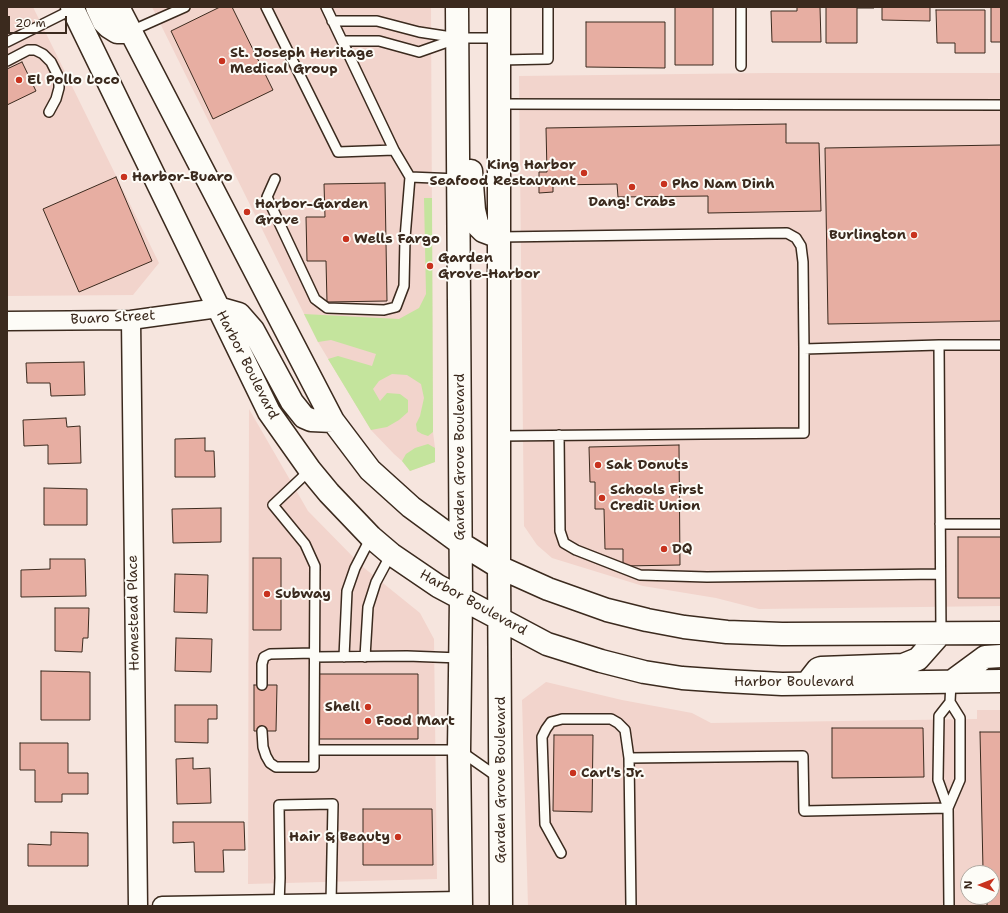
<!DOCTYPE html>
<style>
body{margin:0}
#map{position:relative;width:1008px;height:913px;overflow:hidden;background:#f6e5de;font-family:"Shantell Sans",sans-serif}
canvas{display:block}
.frame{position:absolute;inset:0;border:8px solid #3b2a1e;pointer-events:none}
.north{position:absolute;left:960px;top:865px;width:40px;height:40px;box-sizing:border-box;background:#fdfcf7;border:1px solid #afa8a0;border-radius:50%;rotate:270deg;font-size:11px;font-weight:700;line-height:16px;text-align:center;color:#3b2a1e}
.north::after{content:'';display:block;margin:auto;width:14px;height:18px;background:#c8321e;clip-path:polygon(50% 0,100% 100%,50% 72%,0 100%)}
.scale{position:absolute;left:8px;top:16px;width:59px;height:18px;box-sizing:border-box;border:2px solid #3b2a1e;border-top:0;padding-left:5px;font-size:12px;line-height:14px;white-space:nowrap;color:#3b2a1e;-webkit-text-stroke:3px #fdfcf7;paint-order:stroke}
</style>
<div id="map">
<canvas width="1008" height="913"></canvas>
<div class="frame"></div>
<div class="north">N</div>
<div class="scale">20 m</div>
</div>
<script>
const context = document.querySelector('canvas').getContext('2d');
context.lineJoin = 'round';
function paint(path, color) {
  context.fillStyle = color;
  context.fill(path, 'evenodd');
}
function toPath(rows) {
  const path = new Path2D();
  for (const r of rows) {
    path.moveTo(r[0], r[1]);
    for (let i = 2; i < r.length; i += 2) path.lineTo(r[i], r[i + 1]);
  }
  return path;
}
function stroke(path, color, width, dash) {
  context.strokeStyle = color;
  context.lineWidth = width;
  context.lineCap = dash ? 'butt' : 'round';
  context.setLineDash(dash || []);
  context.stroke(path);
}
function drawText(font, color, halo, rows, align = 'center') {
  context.font = font + ' "Shantell Sans",sans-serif';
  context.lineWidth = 4;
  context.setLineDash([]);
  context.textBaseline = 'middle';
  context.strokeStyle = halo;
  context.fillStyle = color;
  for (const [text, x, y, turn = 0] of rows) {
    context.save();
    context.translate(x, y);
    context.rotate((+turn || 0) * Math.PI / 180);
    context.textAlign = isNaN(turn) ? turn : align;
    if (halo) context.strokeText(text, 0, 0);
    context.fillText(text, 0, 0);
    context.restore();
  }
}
paint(toPath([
 [7,7,33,7,159,263,133,295,7,296],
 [152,7,431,7,433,432,435,448,435,462,410,471,402,461,394,454,371,430,318,342],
 [768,73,1001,73,1001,606,759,609,716,598,643,586,552,558,537,545,524,526,519,76],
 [249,409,308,511,363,567,420,613,434,639,437,879,248,884],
 [546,682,622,700,692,713,711,723,977,719,977,710,1001,710,1001,906,528,906,522,700],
 [968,873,992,873,992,897,968,897]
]), '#f2d4cc');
paint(toPath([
 [424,198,432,198,433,432,428,436,422,434,417,431,416,424,420,416,424,398,421,384,407,375,392,374,379,381,373,389,380,401,387,393,400,394,408,400,408,412,399,420,387,427,371,430,328,359,338,356,372,366,376,354,331,340,318,342,304,314,399,319,419,308,426,294],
 [428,444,435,448,435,462,410,471,402,461,406,454,415,448]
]), '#c4e49d');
const building = toPath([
 [220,7,232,7,273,90,213,119,171,31,220,7],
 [675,7,713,7,713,65,675,65,675,7],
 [797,7,820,7,821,42,772,42,771,11,797,11,797,7],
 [826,7,874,7,874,8,857,8,857,43,826,43,826,7],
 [882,7,930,7,930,21,882,20,882,7],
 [991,7,1001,7,1001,42,991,42,991,7],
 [936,10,985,10,985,53,955,53,955,43,937,43,936,10],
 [586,22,665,22,665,68,586,67,586,22],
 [22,62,36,91,7,105,7,69,22,62],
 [786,124,786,143,819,143,821,211,708,213,708,196,618,197,617,184,553,185,553,192,539,193,539,172,547,172,546,128,786,124],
 [1001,145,1001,321,828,324,825,148,1001,145],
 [116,177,152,261,79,292,43,209,116,177],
 [385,183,387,301,327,302,326,261,307,261,306,217,325,217,324,184,385,183],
 [84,362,85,395,51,396,50,383,27,383,26,363,84,362],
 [66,418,67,427,80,426,81,463,48,464,48,445,24,446,23,420,66,418],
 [205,438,205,451,214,451,215,477,175,477,175,439,205,438],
 [679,445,680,565,623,566,623,549,605,549,604,509,595,509,595,482,590,482,589,447,679,445],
 [44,488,87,489,87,525,44,525,44,488],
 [221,508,221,542,173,543,172,509,221,508],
 [958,537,1001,537,1001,598,958,598,958,537],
 [253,558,281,558,281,630,253,630,253,558],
 [50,559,85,559,86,596,21,597,21,570,50,569,50,559],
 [175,574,208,575,207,613,174,612,175,574],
 [55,608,89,608,88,638,83,638,82,652,55,651,55,608],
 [176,638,212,639,211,672,175,671,176,638],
 [41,671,90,672,90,720,41,720,41,671],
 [319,674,418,674,418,739,319,739,319,674],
 [254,685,277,685,276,731,254,731,254,685],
 [175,705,217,705,217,719,208,719,208,743,175,742,175,705],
 [832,728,923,728,924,777,832,778,832,728],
 [980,732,1001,732,1001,906,987,906,987,897,992,897,992,873,987,873,987,869,983,869,980,732],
 [554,735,593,735,592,812,553,811,554,735],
 [20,743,68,743,68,773,88,773,88,794,62,794,62,802,35,802,35,770,20,770,20,743],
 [193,758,193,769,210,768,211,803,177,804,176,759,193,758],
 [363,809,432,809,433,865,363,865,363,809],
 [173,822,244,822,245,850,223,850,224,872,195,872,194,842,173,843,173,822],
 [51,832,88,833,88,866,28,866,28,844,51,845,51,832]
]);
paint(building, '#e7aea2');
stroke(building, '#3b2a1e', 1);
const service = toPath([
 [266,7,338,152,394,150,326,7],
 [741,7,741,66],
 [332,21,377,21,419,32,458,38,499,38],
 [131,31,185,7],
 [342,41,379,41,419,52,456,39],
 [7,42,73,9],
 [500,60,548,59,548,7],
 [7,61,28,50,35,50,43,54,51,62,59,78,59,88,56,99,49,112],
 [500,104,1001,105],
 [394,150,410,177,458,179],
 [275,179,267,197,315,299,327,308,384,310,396,307,404,286,405,238,410,177],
 [499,237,787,233,796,238,801,246,803,262,804,349,939,345,1001,345],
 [939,345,941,633],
 [559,435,560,531,564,543,576,550,640,575,707,577,940,574],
 [499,436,804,433,804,349],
 [310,470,273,505,305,544,315,566,314,750,459,750,499,778],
 [940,524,1001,524],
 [314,657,407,656,460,658],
 [344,657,347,591,355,568,371,537],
 [365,657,368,607,376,582,391,554],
 [262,685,262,664,264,657,270,654,314,653],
 [262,731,263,747,266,756,270,763,276,767,314,767,314,750],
 [948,808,960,780,960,718,950,702,951,682],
 [561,853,545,824,542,737,546,729,551,722,562,719,611,719,618,723,625,730,629,758],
 [279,904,280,878,279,805,333,804,331,903],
 [631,906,629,758,803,756,804,811,948,808],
 [949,906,948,808,938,780,939,716,950,702]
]);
const minor = toPath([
 [131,320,138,906],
 [7,321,131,320,218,308],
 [162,906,461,901]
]);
const primary = toPath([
 [72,7,269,412,310,470,329,493,371,537,391,554,438,586,547,644,601,661,644,672,682,678,725,681,782,684,1001,681],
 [97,7,104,22,109,27,117,32,124,32,131,31],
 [118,7,333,421,370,470,411,507,460,543,499,567,548,589,607,610,647,620,684,627,727,632,782,634,1001,633],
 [457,7,461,599,459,750,461,906],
 [499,7,499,567,501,906],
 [471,171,474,210,477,223,479,227,483,231,499,237],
 [218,308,239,314,253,330,292,402,304,417,311,420,333,421],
 [951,682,985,657,1001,656],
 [807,683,818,669,821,668,903,665,918,659,941,633]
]);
stroke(service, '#3b2a1e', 12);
stroke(minor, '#3b2a1e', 21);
stroke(primary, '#3b2a1e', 25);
stroke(service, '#fdfcf7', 9);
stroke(minor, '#fdfcf7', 18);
stroke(primary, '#fdfcf7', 22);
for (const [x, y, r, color] of [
 [222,61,4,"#c8321e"],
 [19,80,4,"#c8321e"],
 [584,173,4,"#c8321e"],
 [124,177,4,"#c8321e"],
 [664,184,4,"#c8321e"],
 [632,187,4,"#c8321e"],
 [247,212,4,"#c8321e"],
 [914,235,4,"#c8321e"],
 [346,239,4,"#c8321e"],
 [430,266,4,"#c8321e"],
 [598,465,4,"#c8321e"],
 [602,498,4,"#c8321e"],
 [664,549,4,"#c8321e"],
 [267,594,4,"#c8321e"],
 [368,707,4,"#c8321e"],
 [368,721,4,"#c8321e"],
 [573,773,4,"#c8321e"],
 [398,837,4,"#c8321e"]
]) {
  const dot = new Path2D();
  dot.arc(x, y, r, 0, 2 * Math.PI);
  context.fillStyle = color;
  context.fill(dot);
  stroke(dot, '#fdfcf7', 1.5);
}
drawText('bold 14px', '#3b2a1e', '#fdfcf7', [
 ["St. Joseph Heritage",230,53],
 ["Medical Group",230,69],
 ["El Pollo Loco",27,80],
 ["King Harbor",576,165,"right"],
 ["Seafood Restaurant",576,181,"right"],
 ["Harbor-Buaro",132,177],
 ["Pho Nam Dinh",672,184],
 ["Dang! Crabs",632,202,"center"],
 ["Harbor-Garden",255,204],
 ["Grove",255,220],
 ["Burlington",906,235,"right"],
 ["Wells Fargo",354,239],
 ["Garden",438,258],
 ["Grove-Harbor",438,274],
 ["Sak Donuts",606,465],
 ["Schools First",610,490],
 ["Credit Union",610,506],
 ["DQ",672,549],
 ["Subway",275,594],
 ["Shell",360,707,"right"],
 ["Food Mart",376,721],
 ["Carl's Jr.",581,773],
 ["Hair & Beauty",390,837,"right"]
], 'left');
drawText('14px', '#3b2a1e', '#fdfcf7', [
 ["Buaro Street",113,318,-3],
 ["Harbor Boulevard",247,365,63],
 ["Garden Grove Boulevard",460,457,-90],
 ["Harbor Boulevard",473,603,29],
 ["Homestead Place",134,613,-91],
 ["Harbor Boulevard",794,682],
 ["Garden Grove Boulevard",501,780,-90]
]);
</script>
